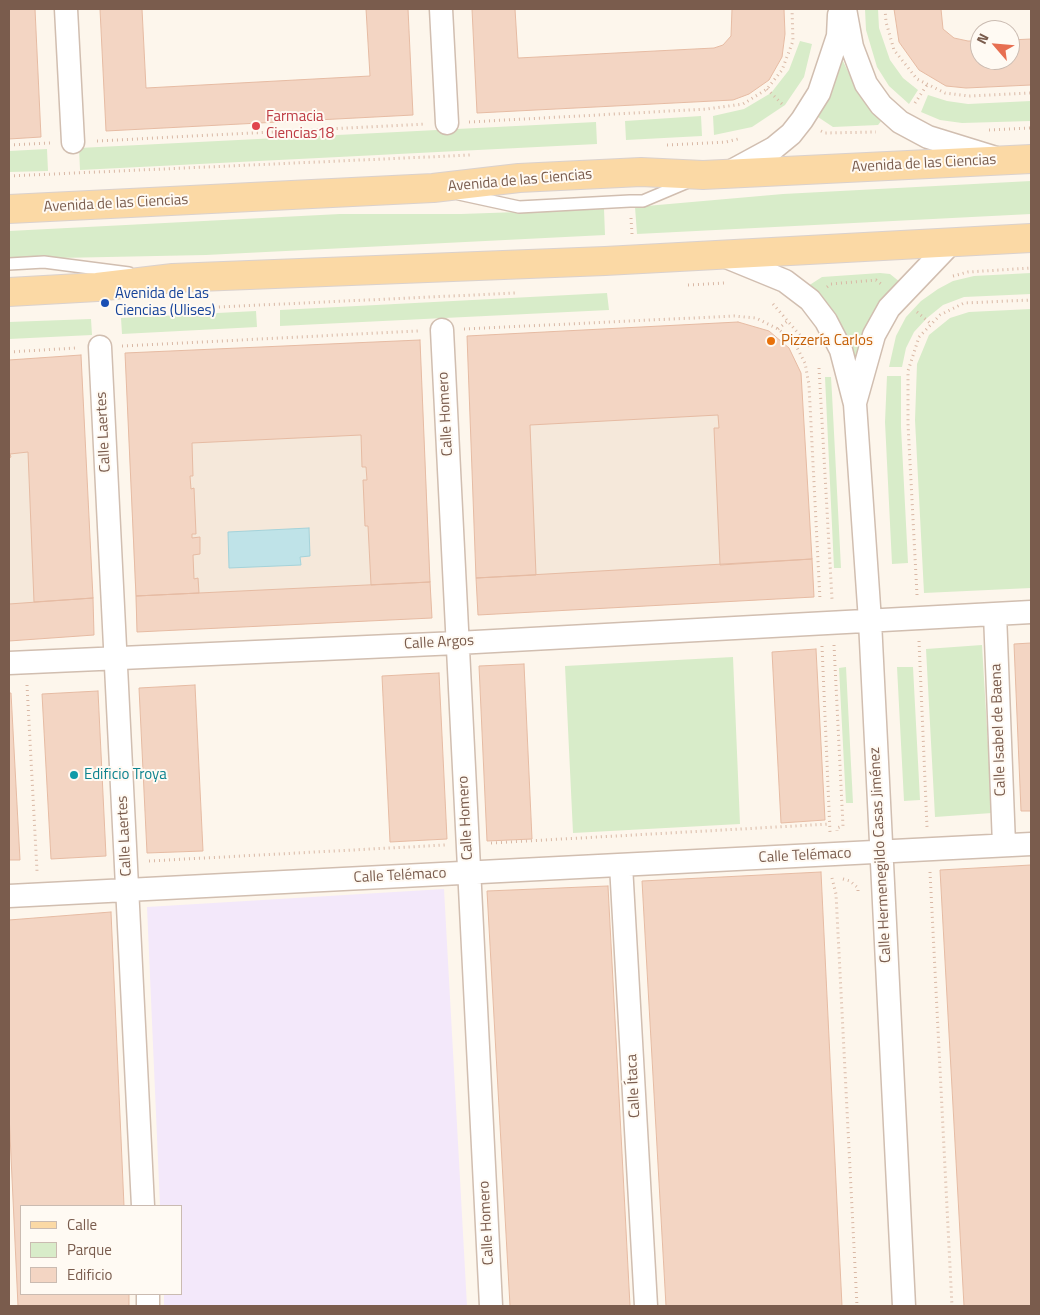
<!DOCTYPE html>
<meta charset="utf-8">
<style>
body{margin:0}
#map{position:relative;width:1040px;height:1315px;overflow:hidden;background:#fdf6ec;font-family:"Titillium Web",sans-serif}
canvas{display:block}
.frame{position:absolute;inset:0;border:10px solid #7a5c4d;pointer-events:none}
.legend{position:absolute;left:20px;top:1205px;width:162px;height:90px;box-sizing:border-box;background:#fffaf3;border:1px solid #cabbb1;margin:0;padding:6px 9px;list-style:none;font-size:15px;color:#7a5c4d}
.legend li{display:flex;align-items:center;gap:10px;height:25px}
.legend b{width:25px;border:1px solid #cabbb1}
.north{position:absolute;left:970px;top:20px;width:50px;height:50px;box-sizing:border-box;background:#fffaf3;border:1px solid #cabbb1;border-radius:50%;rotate:297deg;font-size:14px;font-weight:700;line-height:20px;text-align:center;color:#7a5c4d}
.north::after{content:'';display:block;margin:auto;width:18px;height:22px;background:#e76f51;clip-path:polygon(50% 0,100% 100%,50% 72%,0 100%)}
</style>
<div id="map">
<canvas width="1040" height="1315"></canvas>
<div class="frame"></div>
<ul class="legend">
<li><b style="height:6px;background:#fbd9a5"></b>Calle</li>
<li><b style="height:14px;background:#d8ecc9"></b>Parque</li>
<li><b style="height:14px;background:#f3d5c3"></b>Edificio</li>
</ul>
<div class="north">N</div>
</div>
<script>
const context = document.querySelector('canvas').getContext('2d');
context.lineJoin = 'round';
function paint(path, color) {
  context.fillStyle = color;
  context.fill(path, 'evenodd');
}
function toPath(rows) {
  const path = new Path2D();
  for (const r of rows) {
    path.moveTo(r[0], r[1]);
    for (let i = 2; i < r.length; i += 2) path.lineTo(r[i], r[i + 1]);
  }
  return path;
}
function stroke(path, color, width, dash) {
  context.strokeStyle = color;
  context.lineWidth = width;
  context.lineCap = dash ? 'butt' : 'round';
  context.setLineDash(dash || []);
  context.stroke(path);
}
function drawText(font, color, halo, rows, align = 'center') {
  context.font = font + ' "Titillium Web",sans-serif';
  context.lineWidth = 4;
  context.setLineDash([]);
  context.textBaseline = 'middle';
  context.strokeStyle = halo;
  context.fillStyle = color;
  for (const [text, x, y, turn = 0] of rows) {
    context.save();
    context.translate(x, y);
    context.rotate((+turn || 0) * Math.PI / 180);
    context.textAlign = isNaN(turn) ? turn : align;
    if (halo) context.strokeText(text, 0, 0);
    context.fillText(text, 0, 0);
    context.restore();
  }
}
paint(toPath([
 [738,322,789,348,801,373,814,597,478,615,467,336],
 [420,340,432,618,137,632,125,353],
 [81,355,94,635,9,641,9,360]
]), '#f5e8da');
paint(toPath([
 [444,889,467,1306,164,1306,164,1294,181,1294,181,1206,160,1206,147,907]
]), '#f3e8fa');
paint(toPath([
 [865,9,878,9,879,28,890,60,903,78,918,90,909,104,889,86,877,67,866,30],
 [800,41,812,44,804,77,785,105,752,127,714,135,713,116,744,109,771,93,789,70],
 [841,57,856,88,882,120,878,125,833,127,815,115],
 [928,95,947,101,968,104,1031,101,1031,121,962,123,940,120,921,112],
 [701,116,702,136,626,140,625,121],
 [596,122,597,144,80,170,79,148],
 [47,149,48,171,9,172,9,151],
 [1031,181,1031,214,637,234,635,207,783,194],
 [604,209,605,235,206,255,9,259,9,231,340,214,461,214],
 [880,273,890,274,900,282,860,356,855,356,847,336,835,314,808,286,822,277],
 [1031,273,1031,294,964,297,943,305,927,318,914,332,906,348,902,367,889,367,896,336,906,317,921,301,938,289,953,281,974,276],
 [607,293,609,310,280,326,280,310],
 [1031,309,1031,588,924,593,915,420,917,364,929,335,950,318,969,312],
 [256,311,257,327,122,334,121,318],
 [91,319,92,335,9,339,9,322],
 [887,376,901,376,901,427,908,563,892,564,885,422],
 [825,377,831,377,832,394,841,568,834,568],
 [982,645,992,813,935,817,926,649],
 [733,657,740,824,573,833,565,666],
 [846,667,853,803,846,803,839,668],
 [897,667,913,667,920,800,904,801]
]), '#d8ecc9');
const water = toPath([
 [309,528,310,556,300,557,301,565,229,568,228,532,309,528]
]);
paint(water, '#bfe3e8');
stroke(water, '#a5d3da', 1);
const building = toPath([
 [9,9,35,9,41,137,9,139,9,9],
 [100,9,142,9,146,88,370,76,366,9,408,9,413,115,106,131,100,9],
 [472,9,515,9,518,58,714,48,723,45,731,36,732,9,784,9,785,34,782,57,769,80,749,94,733,100,477,113,472,9],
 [894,9,941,9,943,29,954,38,968,41,980,41,980,60,1010,60,1010,40,1031,39,1031,85,966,88,946,86,919,70,899,42,894,9],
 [738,322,769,331,789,348,801,373,812,559,720,565,714,428,719,428,718,415,530,425,536,575,476,578,467,336,738,322],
 [420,340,430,582,371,585,368,526,365,526,363,480,367,480,366,467,362,467,361,435,192,443,193,476,190,476,191,489,194,488,196,534,192,534,192,538,200,537,200,554,193,555,194,579,198,578,199,593,136,596,125,353,420,340],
 [81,355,93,598,34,602,28,452,10,454,11,457,9,458,9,360,81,355],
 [812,559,814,597,478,615,476,578,812,559],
 [430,582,432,618,137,632,136,596,430,582],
 [93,598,94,635,9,641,9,604,93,598],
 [1031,643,1031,811,1021,811,1014,644,1031,643],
 [816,649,825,820,781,823,772,652,816,649],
 [524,664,532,839,487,841,479,666,524,664],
 [439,673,447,839,390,842,382,676,439,673],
 [195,685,203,851,147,853,139,688,195,685],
 [98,691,106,856,51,859,42,694,98,691],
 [9,693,11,693,20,860,9,860,9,693],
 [1031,865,1031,1306,964,1306,940,870,1031,865],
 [821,872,842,1306,666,1306,642,881,821,872],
 [608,886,630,1306,510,1306,487,891,608,886],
 [111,912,124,1206,21,1206,21,1294,129,1294,129,1306,18,1306,9,1114,9,920,111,912]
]);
paint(building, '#f3d5c3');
stroke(building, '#e6bba3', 1);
const lane = toPath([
 [459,194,519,207,630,201,643,201,688,182],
 [9,264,44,262,129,273]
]);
const street = toPath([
 [66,9,73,142],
 [441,9,447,123],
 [845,9,852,47,866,84,881,105,900,122,928,137,996,158],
 [728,173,774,148,791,134,802,120,819,93,838,36,839,15],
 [724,256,785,281,810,300,826,321,841,350,855,404,870,621,904,1306],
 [442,330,491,1306],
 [100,347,143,1206],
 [855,403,874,335,889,308,952,242],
 [995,614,1004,845],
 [9,663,457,643,1031,612],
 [621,865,646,1306],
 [9,896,1031,844],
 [148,1294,148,1306]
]);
const primary = toPath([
 [9,209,433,188,519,178,641,172,703,175,1031,159],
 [9,292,97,287,173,278,605,261,1031,238]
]);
stroke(lane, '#d1beb0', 14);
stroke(street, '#d1beb0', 25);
stroke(primary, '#dad1cd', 30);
stroke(toPath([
 [885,9,886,22,894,50,917,79,945,93,969,96,1031,93],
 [767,89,783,105],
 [915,103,927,85],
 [469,122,707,109,743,104,767,89,782,70,793,41,792,9],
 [989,130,1031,128],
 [821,131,825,133,876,132],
 [97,141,425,124],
 [9,145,51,143],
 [667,145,726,142,738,139],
 [9,176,471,155],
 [631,218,632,234],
 [953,276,968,272,1031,268],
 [688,285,725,283],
 [827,287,831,284,876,280,881,284],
 [773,304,811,348],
 [134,311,515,293],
 [917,312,931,324],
 [464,329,734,316,756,318,778,329,794,342,805,363,809,385,820,600],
 [778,329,789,320],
 [122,346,418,331],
 [9,352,76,348],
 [819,368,832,599],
 [917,595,908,424,908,371,919,337,940,315,964,303,1031,300],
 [919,641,927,827],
 [834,645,843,826,837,828,837,831],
 [822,646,830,832],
 [27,685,37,871],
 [491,843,830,824],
 [149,861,445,845],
 [930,872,952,1306],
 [832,878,836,894,857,1306],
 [843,879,850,881,858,888,858,891]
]), '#d9b8a5', 3, [1, 4]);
stroke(lane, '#fff', 11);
stroke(street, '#fff', 22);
stroke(primary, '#fbd9a5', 28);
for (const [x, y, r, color] of [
 [256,126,5,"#e0444e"],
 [105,303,5,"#1a4fb4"],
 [771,341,5,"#e8710a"],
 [74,775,5,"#0f9aa8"]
]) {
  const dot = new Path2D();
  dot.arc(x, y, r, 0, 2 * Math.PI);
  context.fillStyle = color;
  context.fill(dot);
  stroke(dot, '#fffaf3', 2);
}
drawText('15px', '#be3a42', '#fffaf3', [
 ["Farmacia",266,117],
 ["Ciencias18",266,134]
], 'left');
drawText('15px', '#7a5c4d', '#fffaf3', [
 ["Avenida de las Ciencias",924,164,-3],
 ["Avenida de las Ciencias",520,181,-5],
 ["Avenida de las Ciencias",116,204,-3],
 ["Calle Homero",446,414,-93],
 ["Calle Laertes",104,432,-93],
 ["Calle Argos",439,643,-3],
 ["Calle Isabel de Baena",999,730,-92],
 ["Calle Homero",466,818,-93],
 ["Calle Laertes",125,836,-93],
 ["Calle Hermenegildo Casas Jiménez",881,855,-93],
 ["Calle Telémaco",805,856,-3],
 ["Calle Telémaco",400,876,-3],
 ["Calle Ítaca",634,1086,-93],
 ["Calle Homero",487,1223,-93]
]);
drawText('15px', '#164399', '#fffaf3', [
 ["Avenida de Las",115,294],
 ["Ciencias (Ulises)",115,311]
], 'left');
drawText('15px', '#c56008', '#fffaf3', [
 ["Pizzería Carlos",781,341]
], 'left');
drawText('15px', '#0d838f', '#fffaf3', [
 ["Edificio Troya",84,775]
], 'left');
</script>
